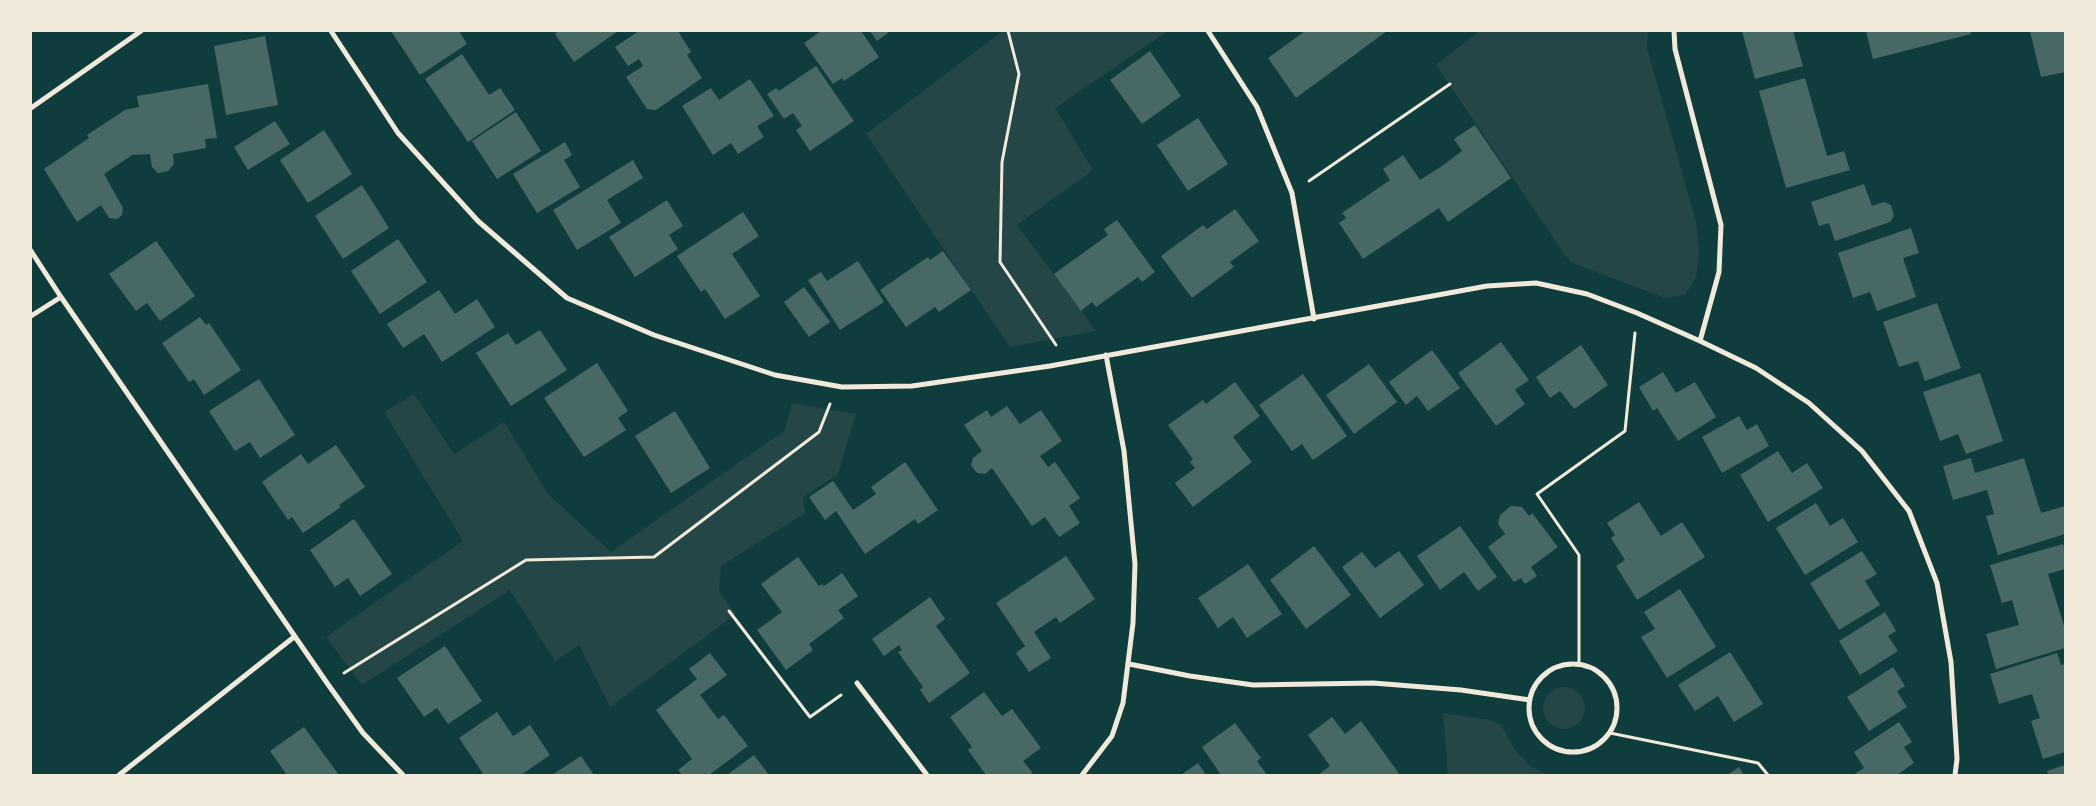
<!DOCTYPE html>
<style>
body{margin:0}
#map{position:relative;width:2096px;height:806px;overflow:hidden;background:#0f3d3e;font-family:"Golos Text",sans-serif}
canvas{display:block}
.frame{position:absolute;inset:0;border:32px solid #f1e9da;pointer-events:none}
</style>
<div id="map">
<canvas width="2096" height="806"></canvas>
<div class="frame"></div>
</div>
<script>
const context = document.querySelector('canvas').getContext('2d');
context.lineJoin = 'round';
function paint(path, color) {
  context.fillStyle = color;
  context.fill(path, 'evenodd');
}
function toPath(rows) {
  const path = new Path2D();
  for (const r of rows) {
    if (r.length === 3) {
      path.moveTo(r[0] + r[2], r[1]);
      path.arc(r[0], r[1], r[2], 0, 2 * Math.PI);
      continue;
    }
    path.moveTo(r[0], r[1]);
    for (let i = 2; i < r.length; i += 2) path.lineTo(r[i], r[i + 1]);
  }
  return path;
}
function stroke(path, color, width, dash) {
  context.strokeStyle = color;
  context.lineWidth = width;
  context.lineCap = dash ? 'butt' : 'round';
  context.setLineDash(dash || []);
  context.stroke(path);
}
paint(toPath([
 [1003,31,1168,31,1055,108,1093,170,1017,225,1096,331,1010,347,866,134],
 [1479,31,1648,31,1647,48,1696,222,1699,250,1696,277,1685,295,1665,298,1570,262,1436,65],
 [414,394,454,454,504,422,548,494,611,552,784,431,792,403,856,414,838,474,803,497,805,513,721,566,719,592,736,614,610,707,579,645,555,661,510,590,362,685,326,637,463,541,384,412],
 [1564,708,21],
 [1443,713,1490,720,1501,725,1515,750,1531,767,1548,775,1448,775]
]), '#244646');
paint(toPath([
 [391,31,459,31,467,44,420,75],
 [558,31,618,31,574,62,555,34],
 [639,31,678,31,691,52,687,55,702,78,656,110,647,109,626,77,643,66,639,59,628,66,615,47],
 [821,31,861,31,879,57,844,81,842,78,833,84,804,43],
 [870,31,887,31,888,33,877,41],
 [1305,31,1387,31,1296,98,1268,58],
 [1742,31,1793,31,1803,66,1755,79],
 [1866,31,1970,31,1971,34,1873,59],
 [2030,31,2065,31,2065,72,2041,77],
 [265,36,278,105,226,115,214,46],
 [1150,51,1181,96,1142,124,1110,80],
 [462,54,489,95,500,88,515,110,468,142,425,79],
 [816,66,854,121,810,151,796,130,802,126,793,113,784,119,767,94,776,88,779,91],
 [1805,78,1827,156,1844,151,1850,170,1786,188,1759,91],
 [750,79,774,116,757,126,764,137,738,154,731,143,713,155,682,106,711,88,719,100],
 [208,84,217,138,205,139,206,148,173,154,174,164,168,171,158,173,152,167,150,154,132,155,104,174,123,208,122,215,117,219,109,218,101,205,77,222,44,169,89,138,87,135,125,110,139,107,137,96],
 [516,112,541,151,497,179,472,141],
 [1198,118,1228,164,1188,191,1157,145],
 [275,121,290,144,248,170,234,147],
 [1475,125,1511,178,1448,222,1439,208,1363,259,1339,223,1346,218,1342,213,1390,180,1383,169,1403,155,1420,180,1442,166,1462,151,1454,139],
 [324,130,352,174,308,203,280,160],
 [565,142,572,155,564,160,580,187,537,213,513,174],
 [633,160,643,178,607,200,621,223,577,250,553,210],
 [1864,184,1872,206,1884,202,1891,205,1894,216,1890,222,1835,241,1829,223,1819,226,1811,202],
 [362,185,389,228,343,259,315,216],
 [667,200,683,226,669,235,678,249,635,277,609,237],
 [1235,209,1259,241,1230,262,1234,267,1192,298,1161,256,1203,225,1207,229],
 [743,212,759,236,732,254,760,296,725,319,705,289,701,292,677,256],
 [1117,220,1155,272,1142,282,1138,277,1096,307,1092,302,1081,311,1054,274,1108,235,1104,229],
 [1911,228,1919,253,1903,258,1916,297,1877,311,1870,292,1853,298,1838,253],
 [398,239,427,282,380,314,351,271],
 [156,241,195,296,160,321,147,303,136,311,109,274],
 [943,251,971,290,939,312,935,307,906,327,880,290,928,257,930,260],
 [858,261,884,302,840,330,808,280,821,272,827,281],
 [804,287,830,322,809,337,784,302],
 [439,290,455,314,477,299,495,327,442,362,424,334,403,348,387,324],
 [1937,303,1961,368,1925,381,1918,361,1899,367,1883,322],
 [200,317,206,325,209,323,241,370,204,395,194,379,189,382,162,343],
 [540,330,567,370,511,406,476,353,508,333,516,345],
 [1501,342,1529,380,1515,390,1525,404,1496,426,1458,373],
 [1581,345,1608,385,1574,409,1560,391,1550,398,1536,377],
 [1432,350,1460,388,1428,411,1417,396,1406,405,1389,382],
 [597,363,628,411,618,418,626,430,584,457,544,398],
 [1369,364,1397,402,1354,434,1326,395],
 [1663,372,1676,393,1695,382,1716,417,1678,441,1657,408,1653,411,1639,387],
 [1980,373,2003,441,1966,454,1958,434,1940,441,1923,392],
 [1303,374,1347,436,1313,460,1302,444,1292,451,1259,405],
 [259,379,295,435,260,458,250,442,235,451,209,411],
 [1235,382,1260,416,1233,437,1252,462,1193,507,1175,483,1195,468,1190,462,1193,459,1168,425,1203,400,1206,404],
 [1007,406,1020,424,1041,410,1062,441,1040,456,1048,467,1055,462,1080,498,1069,506,1080,523,1059,537,1045,517,1032,526,992,468,985,474,977,473,971,465,973,458,982,451,964,425,987,410,991,417],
 [675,411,710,468,671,493,635,436],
 [1739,416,1747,430,1757,424,1769,446,1722,473,1702,437],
 [336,445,365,487,339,505,341,507,303,533,292,517,288,520,262,482,301,454,308,464],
 [1778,451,1792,473,1807,463,1823,488,1768,522,1740,475],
 [1971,458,1975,473,2024,458,2041,513,2065,506,2065,534,1998,555,1986,516,1994,514,1987,490,1953,500,1943,466],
 [905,462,938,510,918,524,915,519,865,554,836,511,825,520,809,497,833,481,853,510,876,494,871,487],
 [1639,502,1661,536,1682,522,1705,557,1637,600,1616,566,1625,560,1611,538,1615,535,1607,523],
 [1816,503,1830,526,1843,518,1858,542,1805,575,1776,528],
 [1511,506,1522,507,1529,516,1532,513,1558,547,1531,567,1537,576,1525,584,1521,578,1514,582,1488,547,1505,534,1498,524,1500,515],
 [354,519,392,574,360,596,348,578,335,587,310,550],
 [1460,526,1497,577,1478,591,1464,572,1440,590,1417,556],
 [2063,544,2065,551,2065,569,2048,574,2065,629,2065,648,1996,669,1986,634,2019,625,2012,600,2002,603,1990,565],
 [1314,546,1351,595,1306,629,1270,580],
 [1399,551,1424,585,1380,618,1342,567,1362,552,1375,568],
 [1862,551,1877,574,1865,581,1880,605,1839,630,1810,583],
 [1066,556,1095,599,1060,623,1056,617,1034,632,1051,658,1029,672,1016,653,1025,646,996,603],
 [798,557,819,586,822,584,824,586,842,573,858,596,838,610,844,618,809,644,813,650,786,670,757,630,782,612,761,584],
 [1248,564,1282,614,1247,638,1233,617,1218,628,1198,598],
 [1680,589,1716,647,1667,678,1641,637,1655,629,1644,612],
 [930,597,945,619,936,626,970,673,929,703,920,690,923,687,898,652,902,650,899,645,884,656,872,639],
 [1885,612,1896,631,1888,636,1898,651,1860,675,1839,641],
 [445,646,482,701,448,724,437,708,424,717,397,678],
 [1730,652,1763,704,1734,722,1718,696,1695,711,1678,685],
 [710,653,727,675,700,695,718,719,724,715,748,746,709,775,682,775,678,770,692,759,656,710,697,679,689,669],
 [2057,653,2061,665,2065,664,2065,752,2043,759,2031,721,2040,718,2032,694,1999,704,1990,674],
 [1893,667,1905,686,1897,691,1907,707,1869,731,1847,697],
 [984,692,1002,716,1012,709,1041,748,1023,761,1032,772,1031,775,986,775,968,750,972,747,950,717],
 [497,712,513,736,530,725,550,755,521,775,484,775,459,738],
 [1332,717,1345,734,1361,721,1400,775,1318,775,1330,766,1308,735],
 [1899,722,1912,742,1904,747,1914,763,1897,775,1853,775,1864,768,1854,752],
 [1235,723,1261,758,1257,761,1267,775,1221,775,1202,747],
 [304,727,339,775,287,775,270,751],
 [754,755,769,775,727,775],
 [581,756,594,775,552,775],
 [1198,763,1206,775,1181,775],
 [2065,765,2065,775,2049,775,2047,771],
 [1739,767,1744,775,1727,775]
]), '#486865');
stroke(toPath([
 [1008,31,1019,74,1002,162,1000,262,1056,345],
 [1309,181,1450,84],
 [729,611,810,717,841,695],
 [1579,664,1579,555,1537,494,1625,431,1635,333],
 [344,673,526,560,654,557,819,432,830,404],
 [1610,733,1758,763,1768,775]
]), '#f1e9da', 3);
stroke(toPath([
 [331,31,398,133,478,221,567,298,654,335,775,375,842,387,912,386,1050,366,1487,286,1536,283,1587,294,1637,313,1700,341,1756,368,1809,403,1862,451,1909,511,1937,583,1951,662,1957,759,1955,775],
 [1208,31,1257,107,1292,193,1314,319],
 [1674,31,1675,49,1721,225,1719,272,1700,341],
 [31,108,141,31],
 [31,251,61,297,327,683,363,733,403,775],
 [31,316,61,297],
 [1129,664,1190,676,1253,685,1373,683,1461,690,1530,700],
 [1573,708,44],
 [857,683,927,775],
 [119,775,294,637],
 [1082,775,1112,736,1123,703,1133,623,1135,564,1124,451,1106,355]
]), '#f1e9da', 5);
</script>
